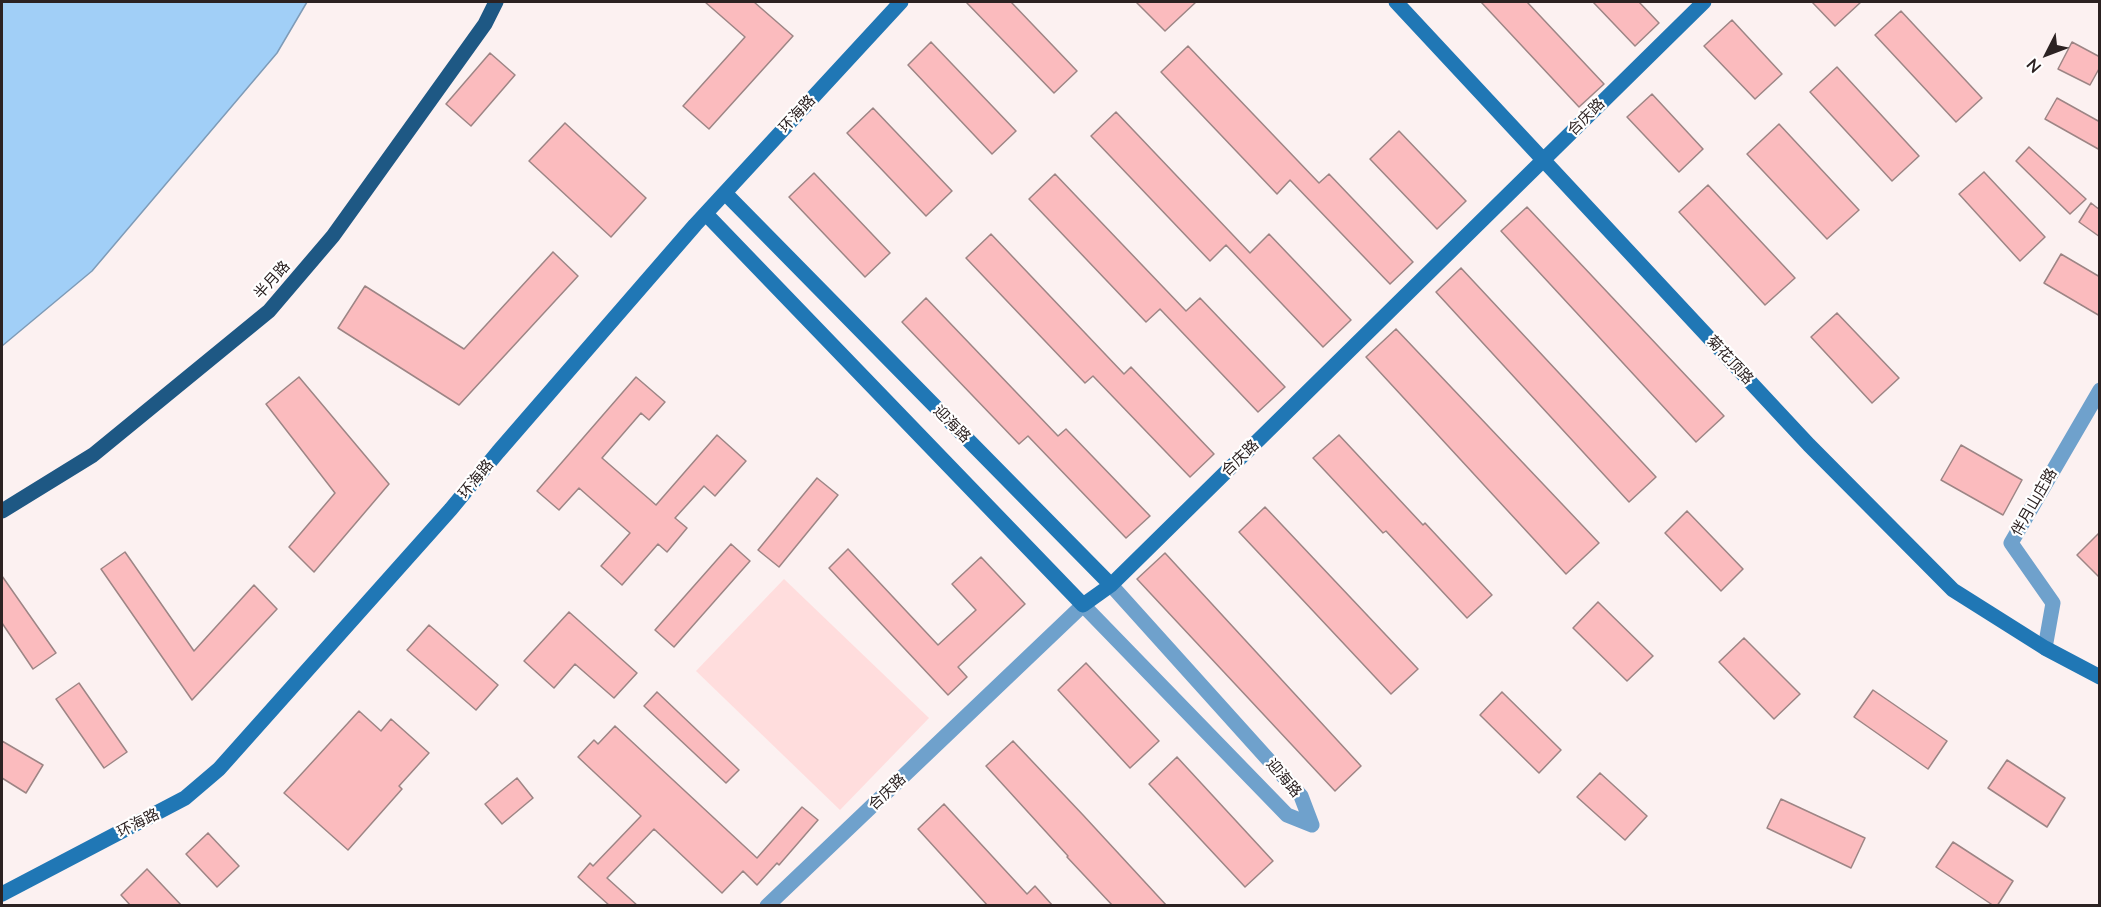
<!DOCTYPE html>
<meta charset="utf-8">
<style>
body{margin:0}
#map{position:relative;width:2101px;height:907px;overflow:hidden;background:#fcf1f1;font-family:Lato,sans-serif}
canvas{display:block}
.frame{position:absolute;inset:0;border:3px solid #2c2222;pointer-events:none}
.north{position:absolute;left:2017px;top:24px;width:60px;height:60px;-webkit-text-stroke:4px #fff;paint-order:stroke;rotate:228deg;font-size:16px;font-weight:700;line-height:24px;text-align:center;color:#2c2222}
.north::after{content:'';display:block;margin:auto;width:21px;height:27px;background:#2c2222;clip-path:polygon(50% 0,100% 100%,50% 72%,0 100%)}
</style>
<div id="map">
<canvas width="2101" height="907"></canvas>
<div class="frame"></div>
<div class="north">N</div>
</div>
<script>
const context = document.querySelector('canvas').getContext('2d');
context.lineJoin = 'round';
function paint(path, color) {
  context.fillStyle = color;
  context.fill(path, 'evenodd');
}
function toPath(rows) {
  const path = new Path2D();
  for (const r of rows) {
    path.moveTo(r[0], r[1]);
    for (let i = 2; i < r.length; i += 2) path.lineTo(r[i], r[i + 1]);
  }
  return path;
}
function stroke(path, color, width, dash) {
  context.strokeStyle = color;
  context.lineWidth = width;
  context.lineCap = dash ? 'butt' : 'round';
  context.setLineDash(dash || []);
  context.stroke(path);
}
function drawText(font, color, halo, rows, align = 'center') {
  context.font = font + ' Lato,"Noto Sans SC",sans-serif';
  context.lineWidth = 4.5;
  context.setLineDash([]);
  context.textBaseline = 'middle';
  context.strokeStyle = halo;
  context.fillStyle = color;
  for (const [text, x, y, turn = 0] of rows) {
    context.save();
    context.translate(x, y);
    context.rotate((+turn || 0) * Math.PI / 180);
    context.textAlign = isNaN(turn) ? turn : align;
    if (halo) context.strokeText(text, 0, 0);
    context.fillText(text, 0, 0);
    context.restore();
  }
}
paint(toPath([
 [784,579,929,718,840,810,696,671]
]), '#fdd');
const water = toPath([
 [2,2,307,2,277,53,92,271,2,346,2,2]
]);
paint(water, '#a1cff7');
stroke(water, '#7e9bb7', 1.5);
const building = toPath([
 [705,2,754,2,793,36,709,129,683,106,745,37,705,2],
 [966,2,1011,2,1077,71,1054,93,966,2],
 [1136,2,1196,2,1165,31,1136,2],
 [1481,2,1527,2,1604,84,1579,107,1481,2],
 [1593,2,1639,2,1659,23,1635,46,1593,2],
 [1812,2,1861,2,1835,26,1812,2],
 [1901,11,1982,98,1956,122,1875,35,1901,11],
 [1732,20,1782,74,1755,99,1704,46,1732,20],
 [931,42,1016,131,992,154,908,65,931,42],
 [2072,42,2100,57,2100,67,2090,85,2058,69,2072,42],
 [1188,46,1319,183,1329,174,1413,262,1390,284,1290,180,1277,194,1161,72,1188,46],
 [490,53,515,75,471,126,446,104,490,53],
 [1837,67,1919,156,1892,181,1810,92,1837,67],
 [1652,94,1703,149,1679,172,1627,117,1652,94],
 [2057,98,2100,122,2100,150,2045,119,2057,98],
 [873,108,952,191,926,216,847,133,873,108],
 [1116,112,1250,253,1269,234,1351,320,1323,347,1226,245,1210,261,1091,136,1116,112],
 [565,123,646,198,611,237,529,161,565,123],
 [1779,124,1859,210,1827,239,1747,154,1779,124],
 [1399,131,1466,201,1437,229,1370,159,1399,131],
 [2029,147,2086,199,2070,214,2016,161,2029,147],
 [1984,172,2045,237,2020,261,1959,194,1984,172],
 [814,173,890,253,865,277,789,197,814,173],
 [1055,174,1186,311,1200,298,1285,387,1258,412,1160,309,1146,322,1029,199,1055,174],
 [1708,185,1795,278,1765,305,1679,212,1708,185],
 [2091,203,2100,210,2100,237,2079,222,2091,203],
 [1527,207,1724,416,1696,442,1501,231,1527,207],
 [991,234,1124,374,1131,367,1214,454,1190,477,1093,376,1085,383,966,258,991,234],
 [553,252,578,276,459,405,338,328,365,286,464,349,553,252],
 [2061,254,2100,277,2100,316,2044,283,2061,254],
 [1461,268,1656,477,1629,502,1436,292,1461,268],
 [926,298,1058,436,1066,429,1150,516,1126,538,1028,436,1019,444,902,322,926,298],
 [1837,313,1899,378,1872,403,1811,337,1837,313],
 [1396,329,1599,543,1566,574,1366,357,1396,329],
 [299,377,389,484,314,572,289,547,335,493,266,404,299,377],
 [636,377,665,402,649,420,641,413,602,458,656,505,717,435,746,461,715,496,704,486,675,518,687,528,667,552,658,544,622,585,601,566,630,533,579,488,559,510,537,491,636,377],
 [1339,435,1423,525,1425,523,1492,595,1467,618,1386,531,1383,533,1313,458,1339,435],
 [1961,445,2022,480,2003,515,1941,480,1961,445],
 [817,478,838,495,779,567,758,550,817,478],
 [1265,507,1418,669,1391,694,1239,532,1265,507],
 [1687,511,1743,569,1721,591,1665,533,1687,511],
 [2100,532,2100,578,2077,555,2100,532],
 [731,544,750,561,674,647,655,630,731,544],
 [848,549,938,645,976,610,952,584,981,557,1025,604,958,667,967,677,948,695,829,568,848,549],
 [125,552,194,651,254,585,277,609,192,700,101,569,125,552],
 [1165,553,1361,766,1335,791,1137,579,1165,553],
 [2,576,56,653,33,669,2,623,2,576],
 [1598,602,1653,656,1627,681,1573,628,1598,602],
 [569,612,637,673,614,698,575,664,554,688,524,661,569,612],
 [429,625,498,685,476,710,407,650,429,625],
 [1744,638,1800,694,1774,719,1719,662,1744,638],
 [1086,663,1159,741,1130,768,1058,690,1086,663],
 [79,683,127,752,104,768,56,699,79,683],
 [1873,690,1947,741,1928,769,1854,717,1873,690],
 [657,692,739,770,726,783,644,706,657,692],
 [1502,692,1561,750,1539,773,1480,715,1502,692],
 [359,711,381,731,391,719,429,753,399,786,402,789,348,850,284,793,359,711],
 [615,726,757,858,802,807,818,820,779,865,777,863,757,885,743,871,722,893,654,829,607,878,638,906,610,906,578,877,590,863,593,866,641,816,578,757,594,740,598,744,615,726],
 [2,741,43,765,26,793,2,778,2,741],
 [1013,741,1083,815,1167,906,1113,906,1067,857,1068,856,986,766,1013,741],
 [1177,757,1273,861,1245,887,1149,784,1177,757],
 [2007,760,2065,798,2047,827,1988,788,2007,760],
 [1600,773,1647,816,1625,840,1577,797,1600,773],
 [517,778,533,798,502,824,485,804,517,778],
 [1781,799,1865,838,1851,868,1767,828,1781,799],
 [944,804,1027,894,1035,886,1053,906,988,906,918,829,944,804],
 [208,833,239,866,217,887,186,854,208,833],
 [1953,842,2013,881,1997,906,1994,906,1936,867,1953,842],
 [147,869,182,906,131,906,121,895,147,869]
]);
paint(building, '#fbbbbe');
stroke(building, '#9d8585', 1.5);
stroke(toPath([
 [1111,585,1301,796,1312,825],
 [2045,648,2053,603,2011,543,2100,390],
 [767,906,1083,605,1287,815,1312,825]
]), '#6fa1cc', 15);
stroke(toPath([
 [1396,2,1809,445,1953,590,2045,648,2100,677],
 [725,193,1111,585],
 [706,214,1083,605,1111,585,1704,2],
 [2,894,185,798,219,769,451,509,498,452,695,225,901,2]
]), '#2077b5', 15);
stroke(toPath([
 [2,511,93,455,269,311,333,236,485,24,496,2]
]), '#1e5884', 15);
drawText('15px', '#2c2222', '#fff', [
 ["环海路",797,114,-47],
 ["合庆路",1586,117,-45],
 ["半月路",272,280,-48],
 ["菊花顶路",1730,360,47],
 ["迎海路",952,424,45],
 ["合庆路",1240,458,-44],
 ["环海路",476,479,-51],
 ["伴月山庄路",2034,502,-60],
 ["迎海路",1284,778,50],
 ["合庆路",887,792,-44],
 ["环海路",138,823,-27]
]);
</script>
